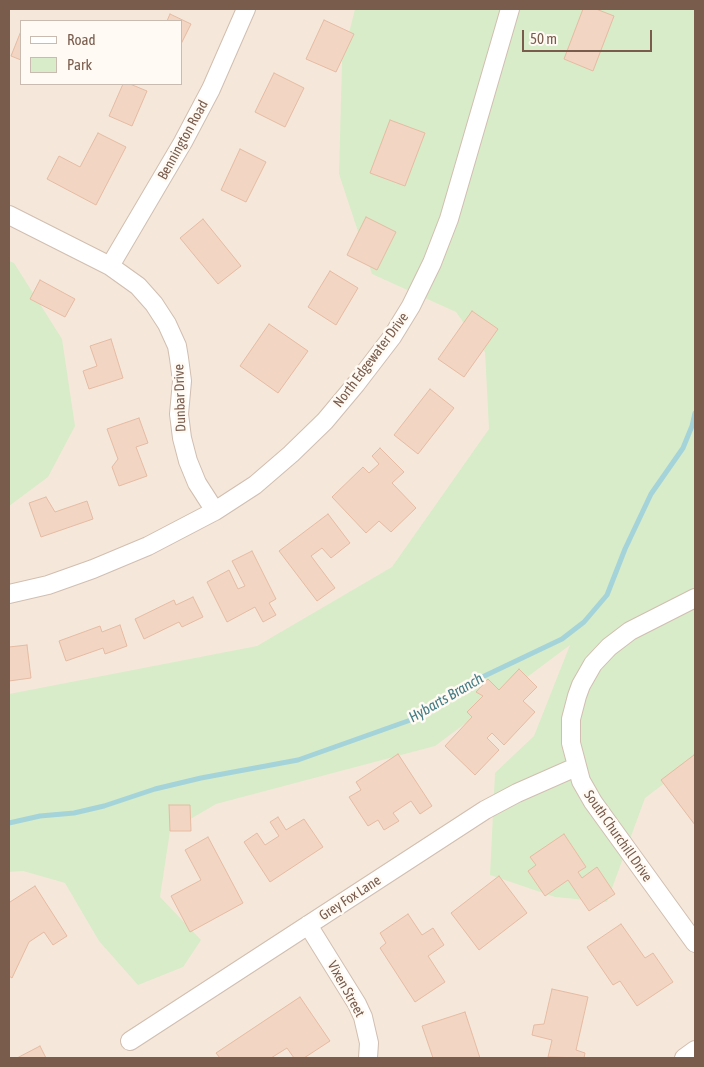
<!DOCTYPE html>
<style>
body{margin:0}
#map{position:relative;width:704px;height:1067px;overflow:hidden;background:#fdf6ec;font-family:"Asap Condensed",sans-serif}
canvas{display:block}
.frame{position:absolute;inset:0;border:10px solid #7a5c4d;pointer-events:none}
.legend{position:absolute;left:20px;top:20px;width:162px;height:65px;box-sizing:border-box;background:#fffaf3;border:1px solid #cabbb1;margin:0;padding:6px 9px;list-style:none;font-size:15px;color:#7a5c4d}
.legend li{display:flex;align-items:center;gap:10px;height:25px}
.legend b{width:25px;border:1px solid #cabbb1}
.scale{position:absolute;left:522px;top:30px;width:130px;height:22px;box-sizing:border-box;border:2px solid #7a5c4d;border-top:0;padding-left:6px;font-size:15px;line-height:18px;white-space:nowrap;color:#7a5c4d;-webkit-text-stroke:4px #fffaf3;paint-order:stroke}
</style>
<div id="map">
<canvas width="704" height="1067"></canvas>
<div class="frame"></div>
<ul class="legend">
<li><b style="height:6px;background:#fff"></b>Road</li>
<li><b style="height:14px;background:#d8ecc9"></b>Park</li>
</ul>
<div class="scale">50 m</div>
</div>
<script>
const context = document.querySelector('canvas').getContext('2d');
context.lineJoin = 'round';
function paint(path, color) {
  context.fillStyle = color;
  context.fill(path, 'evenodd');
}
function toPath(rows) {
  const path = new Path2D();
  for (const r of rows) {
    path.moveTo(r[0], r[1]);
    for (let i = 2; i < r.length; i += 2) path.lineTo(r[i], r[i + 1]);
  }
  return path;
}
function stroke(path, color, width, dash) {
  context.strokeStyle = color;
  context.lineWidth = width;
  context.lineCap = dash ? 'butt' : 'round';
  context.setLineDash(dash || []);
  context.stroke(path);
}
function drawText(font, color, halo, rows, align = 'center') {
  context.font = font + ' "Asap Condensed",sans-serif';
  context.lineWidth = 5;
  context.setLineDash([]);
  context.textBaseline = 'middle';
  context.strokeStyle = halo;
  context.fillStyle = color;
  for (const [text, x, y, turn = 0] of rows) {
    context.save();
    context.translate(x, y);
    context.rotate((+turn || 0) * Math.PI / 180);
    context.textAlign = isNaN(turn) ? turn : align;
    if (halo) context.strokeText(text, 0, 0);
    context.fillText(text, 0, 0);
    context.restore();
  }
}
paint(toPath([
 [9,9,695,9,695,1058,9,1058],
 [21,21,181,21,181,84,21,84]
]), '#f5e8da');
paint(toPath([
 [355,9,695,9,695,760,645,798,607,902,555,897,490,875,495,773,534,736,570,645,435,746,216,804,170,831,160,897,201,940,183,967,138,985,99,941,65,883,23,871,9,872,9,694,257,646,392,567,489,429,485,352,456,312,372,274,339,174,342,61],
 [9,261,14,263,62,339,75,426,48,477,9,506]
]), '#d8ecc9');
stroke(toPath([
 [9,823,40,816,74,813,104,806,155,789,201,778,298,760,419,717,476,680,562,639,584,622,607,595,625,549,651,494,683,448,692,426,695,413]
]), '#a5d3da', 5);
const building = toPath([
 [583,9,596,9,614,16,593,71,564,59,583,9],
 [170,14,191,24,181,44,181,21,167,21,170,14],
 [324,20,354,34,336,72,306,59,324,20],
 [21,31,21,60,11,56,21,31],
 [274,73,304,88,285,127,255,112,274,73],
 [123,84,130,84,147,91,132,126,109,116,123,84],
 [390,120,425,133,405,186,370,173,390,120],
 [98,133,126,147,96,205,47,179,59,156,80,167,98,133],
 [240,149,266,162,246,202,221,190,240,149],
 [366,217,396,232,377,270,347,255,366,217],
 [203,219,241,266,218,284,180,238,203,219],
 [330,271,358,288,336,325,308,307,330,271],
 [40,280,75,299,65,317,30,299,40,280],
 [472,311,498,329,464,377,438,359,472,311],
 [269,324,308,351,278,393,240,366,269,324],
 [111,339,123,378,89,389,83,371,97,366,90,346,111,339],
 [430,389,454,408,418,454,394,435,430,389],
 [139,418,148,443,136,447,147,476,119,486,112,467,118,459,107,429,139,418],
 [380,448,404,472,392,483,416,508,391,532,379,521,366,533,332,497,363,467,369,473,379,464,372,456,380,448],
 [46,497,55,512,87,501,93,519,41,537,29,503,46,497],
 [328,514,350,543,331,558,322,548,311,556,335,588,317,601,279,551,328,514],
 [252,551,276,599,269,603,276,615,263,622,255,607,227,622,207,582,229,570,238,589,245,586,232,561,252,551],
 [193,597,203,617,182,627,179,622,144,639,135,619,174,600,176,605,193,597],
 [120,625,127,646,105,654,103,648,66,661,59,641,100,626,102,632,120,625],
 [27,645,31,678,9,681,9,647,27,645],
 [519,669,537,687,523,701,535,712,504,745,492,733,487,738,499,750,475,775,445,746,472,717,467,712,483,696,476,692,488,679,499,690,519,669],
 [398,754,432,806,420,814,411,801,393,813,399,821,384,830,378,820,368,826,349,797,361,790,356,782,398,754],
 [694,755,695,757,695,825,661,780,694,755],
 [169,805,190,805,191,831,170,831,169,805],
 [278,817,286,830,304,819,323,847,270,882,244,842,257,833,265,845,279,836,270,822,278,817],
 [564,834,586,867,578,872,582,878,597,867,615,894,589,911,568,880,545,896,528,871,536,865,530,857,564,834],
 [208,837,243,903,190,932,171,896,201,880,185,850,208,837],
 [499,876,527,913,479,950,451,913,499,876],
 [35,886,67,936,53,945,44,932,29,942,12,978,9,976,9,901,10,902,35,886],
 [408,914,422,935,433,928,444,945,428,956,445,982,415,1002,380,948,386,943,380,933,408,914],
 [621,924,645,958,653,953,673,982,637,1006,620,981,613,985,587,947,621,924],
 [552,989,588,997,576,1050,585,1053,584,1058,548,1057,552,1040,532,1035,534,1025,544,1024,552,989],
 [300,997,330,1041,304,1058,294,1058,287,1048,271,1058,220,1058,216,1053,300,997],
 [465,1012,480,1058,433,1058,422,1026,465,1012],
 [40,1046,46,1058,17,1058,40,1046]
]);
paint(building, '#f3d5c3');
stroke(building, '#e6bba3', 1);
const street = toPath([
 [9,215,110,266,138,286,154,304,167,324,177,346,179,358,182,381,179,414,182,438,188,461,197,483,215,511],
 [110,266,183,142,211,89,246,9],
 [9,594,48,585,93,569,148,546,215,511,255,485,291,454,325,421,356,384,392,337,411,306,432,263,449,219,510,9],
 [695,598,630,631,609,647,593,664,581,685,577,696,571,719,571,743,581,781,593,802,695,943],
 [308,925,357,1004,363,1017,369,1043,368,1058],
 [130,1041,485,810,517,793,576,767],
 [684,1058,695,1050]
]);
stroke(street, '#d1beb0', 20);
stroke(street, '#fff', 18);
drawText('14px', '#7a5c4d', '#fffaf3', [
 ["Bennington Road",183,140,-61],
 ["North Edgewater Drive",371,360,-53],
 ["Dunbar Drive",180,398,-92],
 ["South Churchill Drive",618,836,55],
 ["Grey Fox Lane",350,898,-33],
 ["Vixen Street",346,989,61]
]);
drawText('italic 15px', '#437c86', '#fffaf3', [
 ["Hybarts Branch",446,698,-30]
]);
</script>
